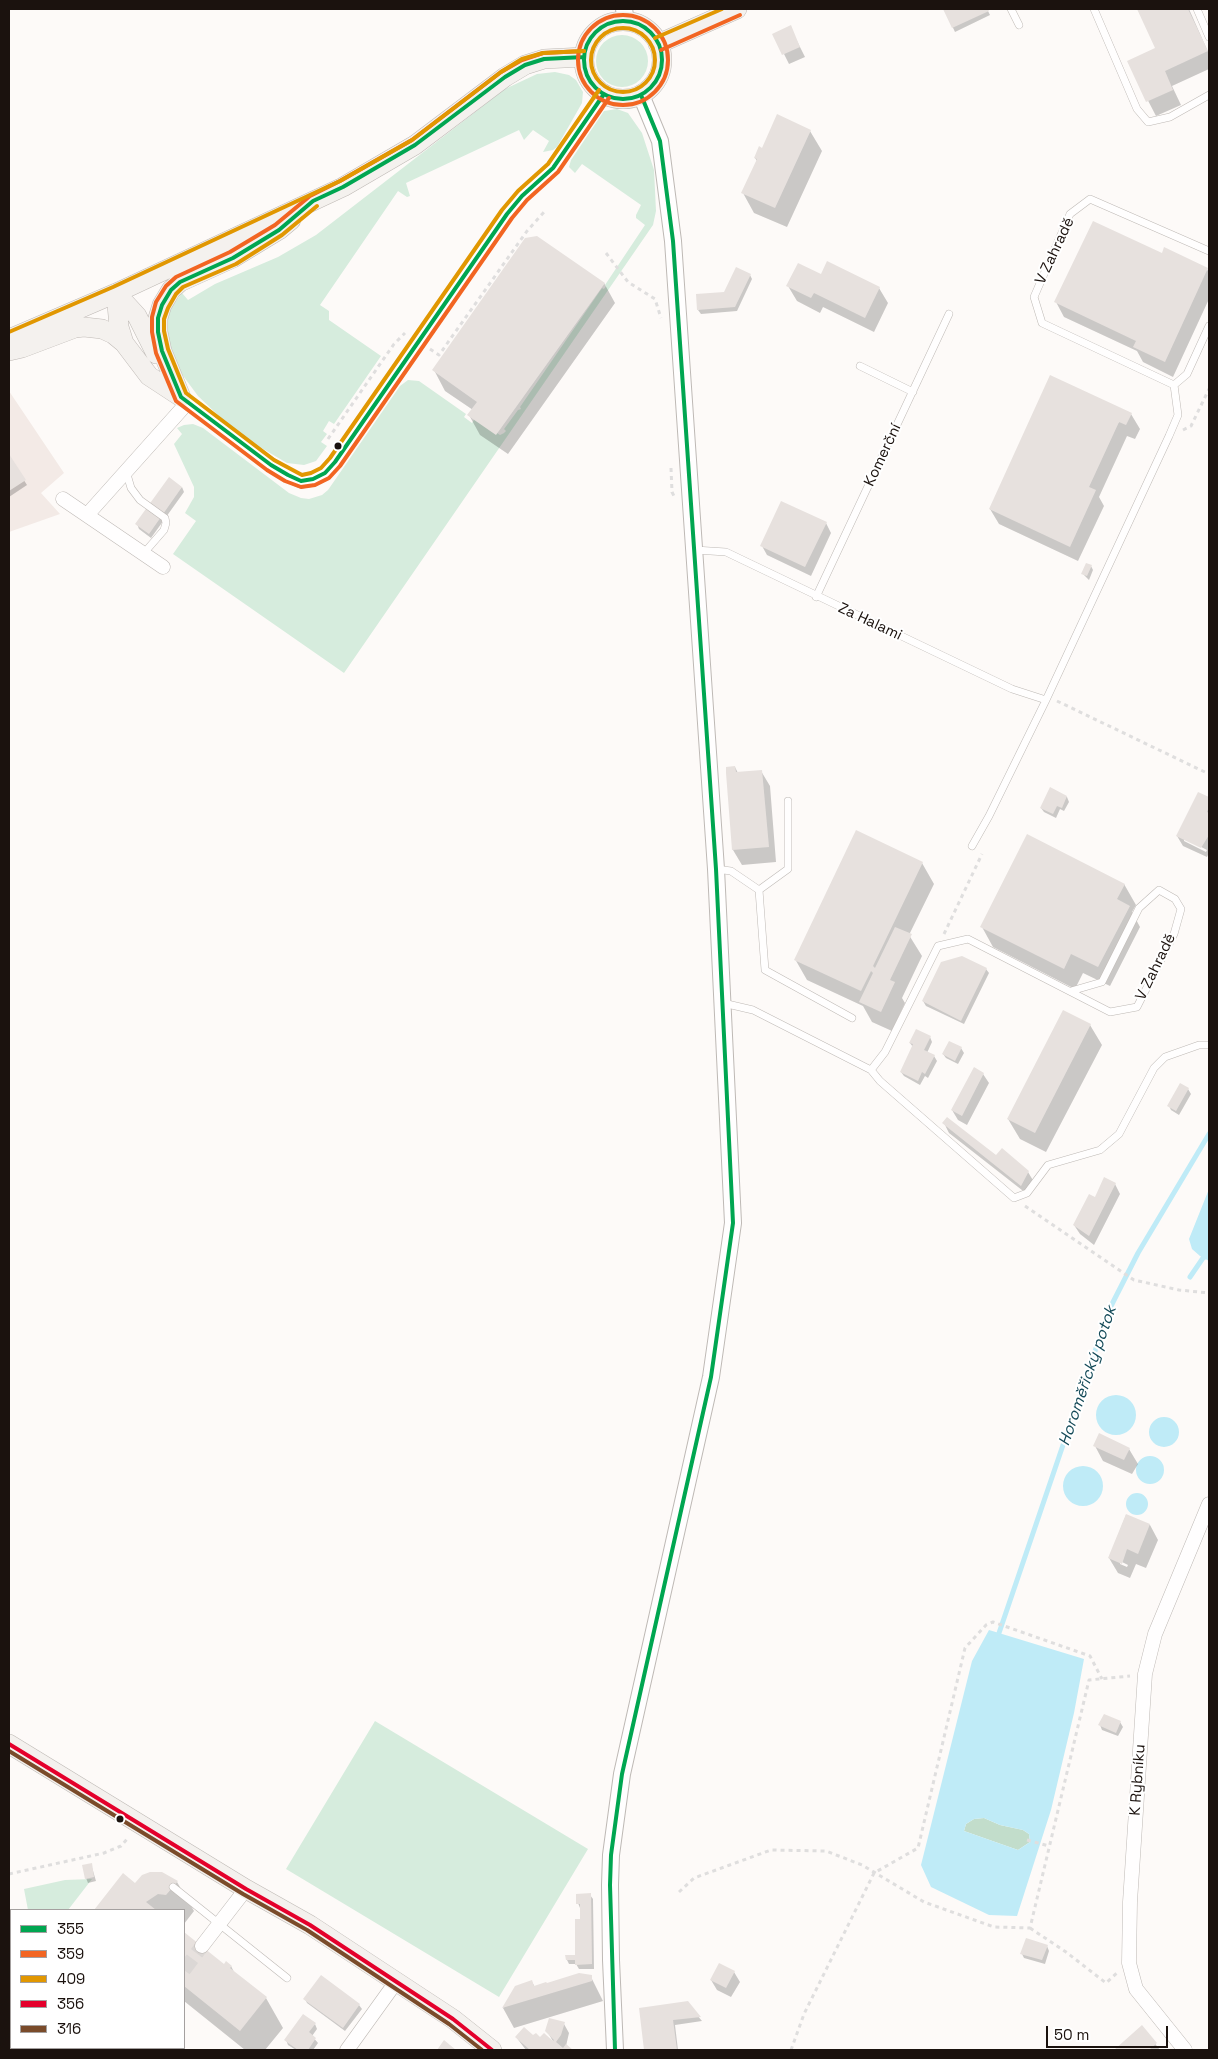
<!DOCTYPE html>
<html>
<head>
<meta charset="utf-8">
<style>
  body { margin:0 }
  #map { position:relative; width:1218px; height:2059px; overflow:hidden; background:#fdfaf8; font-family:"Space Grotesk",sans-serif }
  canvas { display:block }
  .frame { position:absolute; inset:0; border:10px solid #1b120e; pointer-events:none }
  .legend { position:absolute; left:10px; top:1909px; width:175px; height:140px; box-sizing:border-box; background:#fff; border:1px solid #a4a09f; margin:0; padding:6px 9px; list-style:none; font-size:15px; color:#1b120e }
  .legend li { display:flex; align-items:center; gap:10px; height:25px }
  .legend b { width:25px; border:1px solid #a4a09f }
  .scale { position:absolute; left:1046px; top:2026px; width:122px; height:22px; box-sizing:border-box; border:2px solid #1b120e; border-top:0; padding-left:6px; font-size:15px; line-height:18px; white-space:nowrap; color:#1b120e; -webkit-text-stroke:4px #fff; paint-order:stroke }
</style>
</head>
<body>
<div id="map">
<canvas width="1218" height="2059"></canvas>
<div class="frame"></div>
<ul class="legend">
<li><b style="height:6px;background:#00a651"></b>355</li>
<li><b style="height:6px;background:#f26522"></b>359</li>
<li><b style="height:6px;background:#e19701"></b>409</li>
<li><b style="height:6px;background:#e4002b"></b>356</li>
<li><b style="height:6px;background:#7a4b2a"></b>316</li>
</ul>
<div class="scale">50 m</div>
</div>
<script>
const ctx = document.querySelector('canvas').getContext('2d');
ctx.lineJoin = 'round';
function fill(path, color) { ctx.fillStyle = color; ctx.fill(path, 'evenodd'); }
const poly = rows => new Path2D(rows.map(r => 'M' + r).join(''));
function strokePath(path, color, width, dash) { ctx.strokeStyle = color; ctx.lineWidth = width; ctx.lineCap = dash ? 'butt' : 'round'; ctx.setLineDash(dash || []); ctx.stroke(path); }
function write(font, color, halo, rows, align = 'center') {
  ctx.font = font + ' "Space Grotesk",sans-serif'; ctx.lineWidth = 4; ctx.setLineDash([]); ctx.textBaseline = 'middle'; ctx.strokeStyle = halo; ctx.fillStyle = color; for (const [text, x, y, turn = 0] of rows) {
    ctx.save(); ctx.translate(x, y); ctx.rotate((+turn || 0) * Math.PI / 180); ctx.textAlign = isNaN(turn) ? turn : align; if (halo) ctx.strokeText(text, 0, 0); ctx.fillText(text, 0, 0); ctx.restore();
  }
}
const built = poly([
  [9,391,64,473,41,493,60,514,9,532]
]);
const green = poly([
  '596 61a26 26 0 1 1 52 0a26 26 0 1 1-52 0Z',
  [555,72,569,75,576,80,583,92,582,103,557,147,553,150,543,152,549,141,533,130,524,140,519,130,406,183,410,196,407,197,398,191,320,305,329,311,329,320,381,356,334,424,329,421,323,431,327,434,321,442,327,446,316,461,304,465,287,463,258,446,220,417,198,396,181,373,166,336,168,312,182,293,188,300,215,284,278,257,316,235,505,89,537,74],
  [617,109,628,113,642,133,654,170,656,211,653,225,344,673,173,554,196,521,185,513,194,497,194,487,174,444,182,434,177,428,184,425,193,424,203,428,289,493,301,498,309,499,322,495,328,490,400,386,408,380,419,381,466,414,464,417,472,423,475,418,500,435,504,433,506,431,504,429,518,410,521,409,520,407,602,288,604,289,606,286,605,285,645,225,636,218,636,215,641,205,582,164,575,173,569,167,571,160,604,111],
  [375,1721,588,1849,499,1997,286,1869],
  [92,1879,68,1910,28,1910,24,1889,65,1880]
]);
const forest = poly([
  [984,1818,1000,1825,1023,1830,1029,1834,1030,1842,1018,1850,964,1831,966,1824,974,1819]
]);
const water = poly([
  [1209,1189,1209,1261,1200,1256,1192,1249,1189,1239],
  '1096 1415a20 20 0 1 1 40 0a20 20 0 1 1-40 0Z',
  '1149 1432a15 15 0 1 1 30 0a15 15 0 1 1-30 0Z',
  '1136 1470a14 14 0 1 1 28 0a14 14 0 1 1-28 0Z',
  '1063 1486a20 20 0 1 1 40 0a20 20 0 1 1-40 0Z',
  '1126 1504a11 11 0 1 1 22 0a11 11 0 1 1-22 0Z',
  [989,1630,1084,1659,1074,1713,1051,1810,1017,1916,989,1915,931,1887,921,1865,972,1661],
  [984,1818,1000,1825,1023,1830,1029,1834,1030,1842,1018,1850,964,1831,966,1824,974,1819]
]);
const shadow = poly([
  [944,9,987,9,990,15,955,32],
  [1138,9,1189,9,1209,54,1209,69,1172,86,1181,105,1156,116,1128,62,1157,49],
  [790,27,805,57,789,64,774,34],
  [810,131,822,151,787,227,754,213,743,193,757,161,755,158,763,149],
  [1162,255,1207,269,1209,273,1209,299,1173,377,1143,362,1137,351,1064,317,1056,302],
  [750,275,752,279,737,311,701,314,698,310,725,293],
  [821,275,879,288,888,303,874,332,823,307,820,313,797,301,788,286],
  [604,283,615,303,508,454,480,435,469,415,473,410,445,391,434,370],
  [1131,414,1140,429,1135,439,1127,436,1099,497,1104,506,1078,561,999,524,990,509],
  [9,457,27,485,9,497],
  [182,487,184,492,151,538,139,529,137,524],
  [826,523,831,533,811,576,767,555,762,546],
  [1091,566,1093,570,1089,580,1083,574],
  [735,767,738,773,761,771,770,786,776,862,742,865,733,850],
  [1050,789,1067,797,1069,802,1064,811,1060,809,1056,818,1044,812,1041,808],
  [1198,794,1209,799,1209,853,1207,857,1183,846,1177,836],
  [1184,838,1207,850,1206,852,1184,841],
  [922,863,934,884,909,935,922,956,902,998,905,1003,892,1031,872,1022,863,1006,807,980,795,959],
  [1124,884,1136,905,1132,912,1140,927,1110,986,1083,973,1075,989,993,947,982,927],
  [986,969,989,973,964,1024,926,1006,923,1001],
  [1090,1025,1102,1045,1046,1152,1020,1139,1008,1119],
  [930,1037,932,1042,927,1053,934,1056,937,1061,928,1078,925,1076,920,1085,904,1076,901,1072,913,1047,910,1043],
  [961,1048,964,1053,958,1064,946,1058,943,1054],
  [983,1074,989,1083,967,1125,958,1120,952,1110],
  [1188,1089,1191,1094,1179,1115,1171,1110,1169,1106],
  [944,1123,997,1156,1028,1172,1034,1182,1027,1194,949,1133],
  [1115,1184,1120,1194,1094,1245,1080,1234,1074,1225,1095,1198],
  [1095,1446,1129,1449,1138,1464,1132,1474,1103,1461],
  [1126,1515,1150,1525,1158,1540,1146,1568,1136,1564,1130,1578,1118,1573,1109,1558],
  [1120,1561,1128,1565,1127,1567,1120,1564],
  [1120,1722,1123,1727,1118,1736,1102,1730,1100,1725],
  [91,1864,96,1881,88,1883,86,1878],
  [123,1875,135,1884,177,1882,194,1911,184,1924,184,1910,96,1910],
  [590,1895,593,1899,594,1969,579,1969,576,1964,569,1964,567,1960,576,1956,582,1920,580,1908,578,1903],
  [184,1933,224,1966,231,1966,235,1974,266,1998,283,2028,265,2050,245,2050,184,2001],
  [1047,1946,1049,1951,1045,1964,1024,1958,1022,1954],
  [734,1972,740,1982,731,1997,717,1990,711,1980],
  [591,1977,603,2001,514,2028,503,2008,516,1987,532,1982,535,1987],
  [305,1999,359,2005,362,2009,345,2031,307,2003],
  [687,2003,702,2021,675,2025,678,2050,645,2050,640,2009],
  [315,2024,317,2029,312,2036,318,2043,313,2050,296,2050,288,2045,286,2040],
  [564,2024,569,2033,566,2046,571,2050,526,2050,516,2037,533,2037,554,2043,547,2031],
  [1142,2027,1160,2050,1116,2050],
  [11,2044,11,2048,112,2048,110,2050,9,2050]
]);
const stream = poly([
  [1190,1277,1203,1258,1209,1255],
  [999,1633,1109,1310,1138,1253,1209,1134]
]);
const building = poly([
  [943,9,988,9,989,11,952,28],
  [1137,9,1188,9,1208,51,1165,71,1173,90,1146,102,1127,61,1155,48],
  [791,25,800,47,782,55,772,34],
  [777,114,811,130,775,208,741,193,757,159,754,158,759,146,762,148],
  [1093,221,1162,253,1164,247,1208,268,1165,362,1133,347,1136,341,1054,302],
  [537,236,605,283,496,435,467,415,477,402,432,370,525,238],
  [827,261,880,287,865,318,814,293,811,298,786,286,798,263,821,274],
  [736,267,751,274,735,307,697,310,696,294,724,292],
  [1050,375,1132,413,1126,425,1119,422,1089,487,1096,490,1070,547,989,509],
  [9,454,26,480,9,491],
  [169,477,182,487,149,534,135,524],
  [781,501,827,522,805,567,760,546],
  [1086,563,1092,565,1087,576,1081,574],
  [735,766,736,772,762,770,769,847,732,850,726,773,726,767],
  [1050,787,1067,796,1062,808,1057,806,1053,814,1040,808],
  [1198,792,1209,797,1209,807,1207,812,1209,813,1209,835,1201,848,1176,836],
  [856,830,923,862,873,966,875,968,895,927,912,934,890,980,895,982,881,1012,859,1002,873,973,871,971,861,991,794,960],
  [1027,834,1125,884,1117,899,1130,906,1098,967,1071,954,1064,969,980,927],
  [962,956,987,968,961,1021,922,1001,941,962],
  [1063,1010,1091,1024,1035,1133,1007,1119],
  [916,1029,931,1036,924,1050,935,1055,925,1074,922,1072,918,1081,900,1072,913,1044,909,1043],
  [949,1041,962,1047,955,1061,942,1054],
  [974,1067,984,1073,962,1116,951,1110],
  [1180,1083,1189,1088,1176,1111,1167,1106],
  [947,1117,996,1155,1002,1148,1029,1171,1021,1186,942,1123],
  [1104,1177,1116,1183,1089,1236,1073,1225,1089,1194,1095,1197],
  [1099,1433,1130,1448,1124,1460,1093,1446],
  [1126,1514,1150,1524,1138,1554,1127,1549,1122,1564,1108,1558],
  [1104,1714,1121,1721,1116,1733,1098,1725],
  [92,1863,94,1877,85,1879,82,1865],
  [150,1872,162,1872,178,1881,166,1895,158,1894,146,1902,156,1910,94,1910,123,1873,135,1883,142,1875],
  [591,1893,592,1964,575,1965,575,1960,566,1960,565,1955,575,1955,575,1919,580,1919,580,1904,576,1904,576,1894],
  [184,1932,224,1964,226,1961,232,1966,230,1968,267,1997,240,2031,184,1986],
  [1026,1938,1048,1945,1042,1960,1020,1954],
  [719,1963,735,1971,726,1988,710,1980],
  [579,1973,592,1975,592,1981,502,2008,515,1986,532,1980,534,1986,546,1982,547,1983],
  [321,1975,360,2004,343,2028,303,1999],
  [688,2001,701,2017,673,2020,677,2050,644,2050,639,2008],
  [303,2014,316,2023,309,2032,316,2038,308,2050,298,2050,284,2040],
  [549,2018,565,2022,561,2035,556,2042,563,2048,566,2044,573,2050,530,2050,515,2037,524,2027,533,2035,536,2033,540,2037,544,2033,553,2041,554,2040,545,2031],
  [1142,2025,1157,2043,1149,2050,1114,2050],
  [444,2040,456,2050,437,2050],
  [11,2043,11,2048,71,2048,69,2050,9,2050]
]);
const minorTunnel = poly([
  [184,1970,202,1946]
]);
const path = poly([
  [606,253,628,282,655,299,661,318],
  [430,349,439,355,527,231,545,211],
  [1183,430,1191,426,1209,389],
  [328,439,394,344,405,333],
  [671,468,672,492,674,496],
  [1057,701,1209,774],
  [944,934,982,854],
  [1025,1206,1134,1280,1179,1290,1209,1293],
  [1027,1840,1049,1846],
  [9,1874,104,1853,121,1846,128,1838],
  [679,1892,694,1878,771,1850,826,1851,862,1865,924,1902,994,1927,1030,1928,1089,1680,1130,1676],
  [1030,1928,1066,1952,1106,1983,1118,1972],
  [791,2050,804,2014,874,1873,918,1848,965,1648,986,1625,993,1622,1090,1656,1102,1679]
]);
const service = poly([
  [1011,9,1019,25],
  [1094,9,1137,109,1148,122,1170,117,1209,95],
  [1197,9,1209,37],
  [860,366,913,392],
  [1174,385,1042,323,1034,297,1070,214,1090,199,1209,251],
  [1174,385,1187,374,1209,326],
  [126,471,131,488,140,500,165,518,166,523,164,530,144,553],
  [695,550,726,552,1012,689,1046,700],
  [816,597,949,314],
  [972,846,989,816,1046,700,1169,436,1178,415,1174,385],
  [716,869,731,871,759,890,765,970,852,1018],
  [759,890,788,869,788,801],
  [723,1003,753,1010,871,1070,885,1052,938,946,968,939,1110,1012,1137,1007,1174,934,1181,909,1175,899,1159,890,1139,908,1102,982,1071,991],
  [871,1070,880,1081,1014,1198,1027,1193,1048,1165,1100,1150,1119,1134,1154,1068,1165,1057,1199,1045,1209,1045],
  [173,1887,287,1978]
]);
const minor = poly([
  [181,397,271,465,288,475,301,481,313,479,325,473,335,462,507,214,522,196,553,168,604,94],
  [63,499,163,567],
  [87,515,188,402],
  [202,1946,246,1889],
  [120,2050,122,2048],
  [347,2050,396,1982],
  [1185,2050,1136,1989,1129,1963,1130,1902,1145,1674,1155,1634,1209,1504]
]);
const tertiary = poly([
  [624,9,626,21],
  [615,2050,611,1960,610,1885,611,1855,622,1774,711,1377,733,1223,716,869,673,241,660,141,641,95]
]);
const secondary = poly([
  '584 60a39 39 0 1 1 78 0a39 39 0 1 1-78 0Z',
  [658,44,737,9],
  [116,293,137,316,156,354],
  [116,293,119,327,124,343],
  [9,339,116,293,343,187,415,145,505,77,525,65,544,59,584,57],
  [9,351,22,348,75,328,84,327,102,329,113,334,124,343,149,376,181,397],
  [181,397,162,351,158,332,158,318,162,305,171,290,180,282,233,258,279,230,291,220],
  [9,1744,246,1889,310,1925,453,2019,492,2050]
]);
const bus1 = poly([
  '584 60a39 39 0 1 1 78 0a39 39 0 1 1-78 0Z',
  [584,57,544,59,525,65,505,77,415,145,343,187,313,201,279,230,233,258,180,282,171,290,162,305,158,318,158,332,162,351,181,397,271,465,288,475,301,481,313,479,325,473,335,462,507,214,522,196,553,168,604,94],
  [615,2050,610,1885,611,1855,622,1774,711,1377,733,1223,716,869,673,241,660,141,641,95]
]);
const bus2 = poly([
  '578 60a45 45 0 1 1 90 0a45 45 0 1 1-90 0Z',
  [661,50,740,15],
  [584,51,543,53,522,60,501,72,412,140,340,181,310,196,275,225,230,252,176,277,166,286,156,302,152,317,152,332,156,353,176,401,267,470,285,481,301,487,315,485,329,478,340,466,512,218,527,200,558,172,609,98]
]);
const bus3 = poly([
  '591 60a32 32 0 1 1 64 0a32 32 0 1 1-64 0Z',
  [655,38,722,9],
  [317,206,282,235,236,264,183,287,176,294,168,308,164,319,164,331,168,349,186,393,274,460,302,475,311,473,321,468,330,458,502,210,518,191,548,164,599,90],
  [9,332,113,287,340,181,412,140,501,72,522,59,543,53,584,51]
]);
const bus4 = poly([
  [9,1744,246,1889,310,1925,453,2019,492,2050]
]);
const bus5 = poly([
  [9,1751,243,1894,307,1930,449,2024,482,2050]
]);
const markers = [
  [338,446,4.5,"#1b120e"],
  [120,1819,4.5,"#1b120e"]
];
const streetNames = [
  ["V Zahradě",1055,251,-65],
  ["Komerční",883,455,-65],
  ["Za Halami",870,622,25],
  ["V Zahradě",1156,967,-64],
  ["K Rybníku",1138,1780,-86]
];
const waterNames = [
  ["Horoměřický potok",1088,1376,-71]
];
fill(built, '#f3eae6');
fill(green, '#d6ecdd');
fill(forest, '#c2ddcb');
fill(water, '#bfebf7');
fill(shadow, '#0003');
strokePath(stream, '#bfebf7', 5);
fill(building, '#e7e1de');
strokePath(minorTunnel, '#dbd7d5', 14, [14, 7]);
strokePath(service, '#beb9b5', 8);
strokePath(minor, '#beb9b5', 15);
strokePath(tertiary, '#beb9b5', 18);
strokePath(secondary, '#beb9b5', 20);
strokePath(path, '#dfdede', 3, [4, 4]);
strokePath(service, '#fffefe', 7);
strokePath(minor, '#fffefe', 14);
strokePath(tertiary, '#fffefe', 16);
strokePath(secondary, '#f4f1ee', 19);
strokePath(bus1, '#00a651', 4);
strokePath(bus2, '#f26522', 4);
strokePath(bus3, '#e19701', 4);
strokePath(bus4, '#e4002b', 4);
strokePath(bus5, '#7a4b2a', 4);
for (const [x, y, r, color] of markers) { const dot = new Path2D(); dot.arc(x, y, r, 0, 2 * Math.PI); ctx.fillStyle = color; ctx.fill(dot); strokePath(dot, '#fff', 2); }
write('15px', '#1b120e', '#fff', streetNames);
write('italic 16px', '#144a58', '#fff', waterNames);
</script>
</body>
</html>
